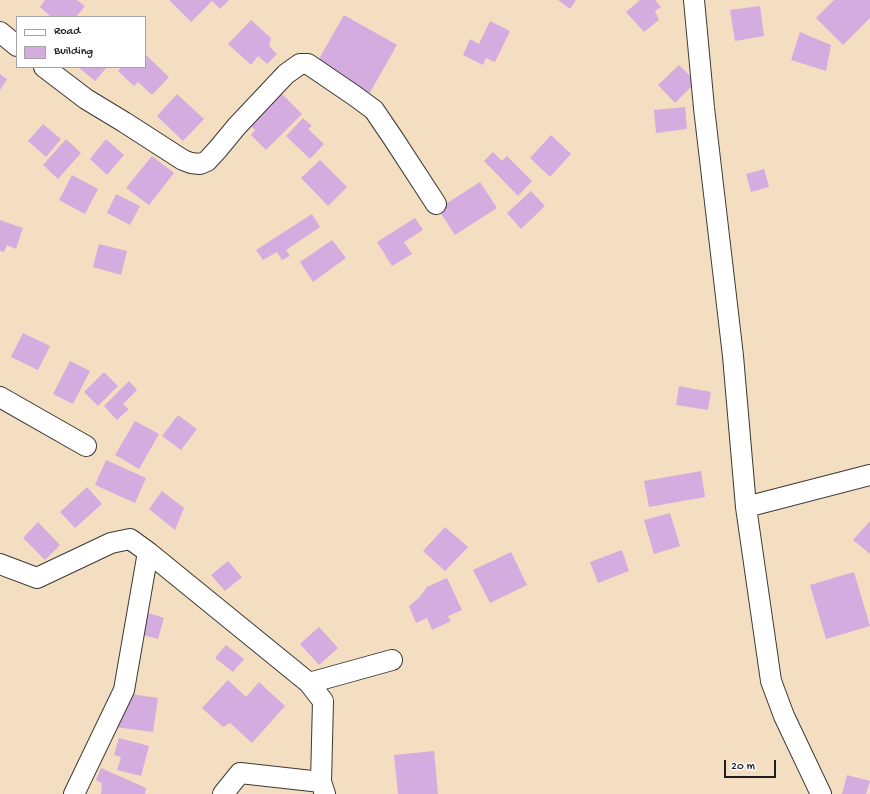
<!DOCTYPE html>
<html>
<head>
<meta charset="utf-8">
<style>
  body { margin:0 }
  #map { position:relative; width:870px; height:794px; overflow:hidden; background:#f3dec1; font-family:"Gochi Hand",sans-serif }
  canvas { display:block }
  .legend { position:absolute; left:16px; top:16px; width:130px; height:52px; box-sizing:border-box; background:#fff; border:1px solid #a4a4a4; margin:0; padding:5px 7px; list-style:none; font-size:12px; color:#1c1c1c }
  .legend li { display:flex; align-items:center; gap:8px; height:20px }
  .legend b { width:20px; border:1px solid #a4a4a4 }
  .scale { position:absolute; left:724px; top:760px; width:52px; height:18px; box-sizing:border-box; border:2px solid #1c1c1c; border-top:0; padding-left:5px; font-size:12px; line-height:14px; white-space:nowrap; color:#1c1c1c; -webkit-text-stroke:3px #fff; paint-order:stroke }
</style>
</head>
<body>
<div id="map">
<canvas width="870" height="794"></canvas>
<ul class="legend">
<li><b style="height:5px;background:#fff"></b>Road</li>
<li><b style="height:11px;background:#d5ace0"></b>Building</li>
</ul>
<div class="scale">20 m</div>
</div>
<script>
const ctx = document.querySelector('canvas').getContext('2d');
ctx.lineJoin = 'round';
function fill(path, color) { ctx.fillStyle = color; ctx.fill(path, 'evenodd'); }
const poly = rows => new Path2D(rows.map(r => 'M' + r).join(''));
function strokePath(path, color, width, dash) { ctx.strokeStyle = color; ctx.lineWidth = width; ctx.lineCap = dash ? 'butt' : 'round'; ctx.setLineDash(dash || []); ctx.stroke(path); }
const building = poly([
  [45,0,77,0,85,6,76,17,51,17,40,7],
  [169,0,229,0,220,9,212,1,191,22],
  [558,0,576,0,570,9],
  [640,0,655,0,661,7,655,11,659,20,644,32,626,12],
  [834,0,870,0,870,18,843,45,816,18],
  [760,6,764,36,735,41,730,10],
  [344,15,397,45,368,96,315,66],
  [251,20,271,38,269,46,277,54,267,64,258,56,251,65,228,44],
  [490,21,510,31,495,62,486,58,483,65,463,55,470,39,479,44],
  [800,32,831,45,826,71,791,60],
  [145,54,169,77,152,95,138,82,134,86,118,71,122,67,145,67],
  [679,65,696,82,675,103,658,85],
  [78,67,107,67,95,81],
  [0,74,7,79,0,90],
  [277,89,302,114,266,150,251,135,255,130,246,121],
  [177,94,204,119,183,141,157,116],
  [685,107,687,129,656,133,654,110],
  [303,118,312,126,308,129,324,144,310,159,286,136],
  [43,124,61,139,46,157,28,141],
  [551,135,571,154,550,177,530,158],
  [66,139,81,153,58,179,43,165],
  [106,139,124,155,107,175,90,159],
  [493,152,502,161,507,156,532,181,518,196,484,161],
  [152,156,174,173,149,205,126,188],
  [320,160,347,187,328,206,301,178],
  [764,169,769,187,751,192,746,174],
  [72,175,98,189,85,214,59,200],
  [480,182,497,208,455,235,438,209],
  [531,191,545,206,521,229,507,213],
  [116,194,140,206,130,225,107,213],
  [312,214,320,227,286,250,290,256,282,260,277,252,263,260,256,250],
  [415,218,423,230,404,242,412,254,392,266,377,242],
  [0,220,23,228,16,249,7,245,4,252,0,251],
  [332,240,346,258,313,282,300,262],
  [99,244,127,251,121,275,93,267],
  [23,333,50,346,38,370,11,357],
  [70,361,90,371,73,404,53,394],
  [104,372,118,386,98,406,84,392],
  [129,381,137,390,123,404,129,409,117,420,104,406],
  [679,386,711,392,708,410,676,405],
  [178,415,197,429,181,450,162,436],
  [135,421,159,434,139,469,115,455],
  [106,460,146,478,135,503,95,485],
  [701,471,705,497,649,507,644,481],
  [87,487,102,504,75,528,60,512],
  [162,491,184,508,175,530,149,509],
  [670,513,680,546,654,554,644,520],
  [870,521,870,554,853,540],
  [38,522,60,545,45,560,23,538],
  [445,527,468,547,445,571,423,551],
  [622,550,629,571,598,583,590,562],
  [511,552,527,585,490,603,473,570],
  [228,561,242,577,225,591,211,575],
  [854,572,870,626,826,639,810,585],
  [447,578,462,610,448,616,451,621,432,630,427,618,416,623,409,606,419,598,427,587],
  [142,611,164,618,158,639,136,633],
  [319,627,338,648,319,665,300,644],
  [226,645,244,659,233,672,215,658],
  [228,680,246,697,259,682,285,706,252,743,230,723,223,727,202,708],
  [131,694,158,698,153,732,115,727],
  [119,738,149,746,141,776,117,770,121,757,114,755],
  [434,751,438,794,398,794,394,755],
  [101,768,146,788,145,794,101,794,102,783,96,780],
  [847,775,870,781,866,794,842,794]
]);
const minor = poly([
  [694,0,704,108,733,356,746,507,771,681,784,716,821,794],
  [0,32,17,46],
  [44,67,86,99,124,122,183,160,191,163,200,164,207,161,218,149,237,126,286,74,300,64,308,64,355,96,374,110,393,138,436,204],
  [0,397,86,446],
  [746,507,870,475],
  [0,564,37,578,111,543,130,539,148,552,309,683,323,701,321,782,325,794],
  [309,683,392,660],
  [74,794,124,690,148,552],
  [223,794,240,773,321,782]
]);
fill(building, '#d5ace0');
strokePath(minor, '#3c3935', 22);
strokePath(minor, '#fff', 20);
</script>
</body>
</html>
